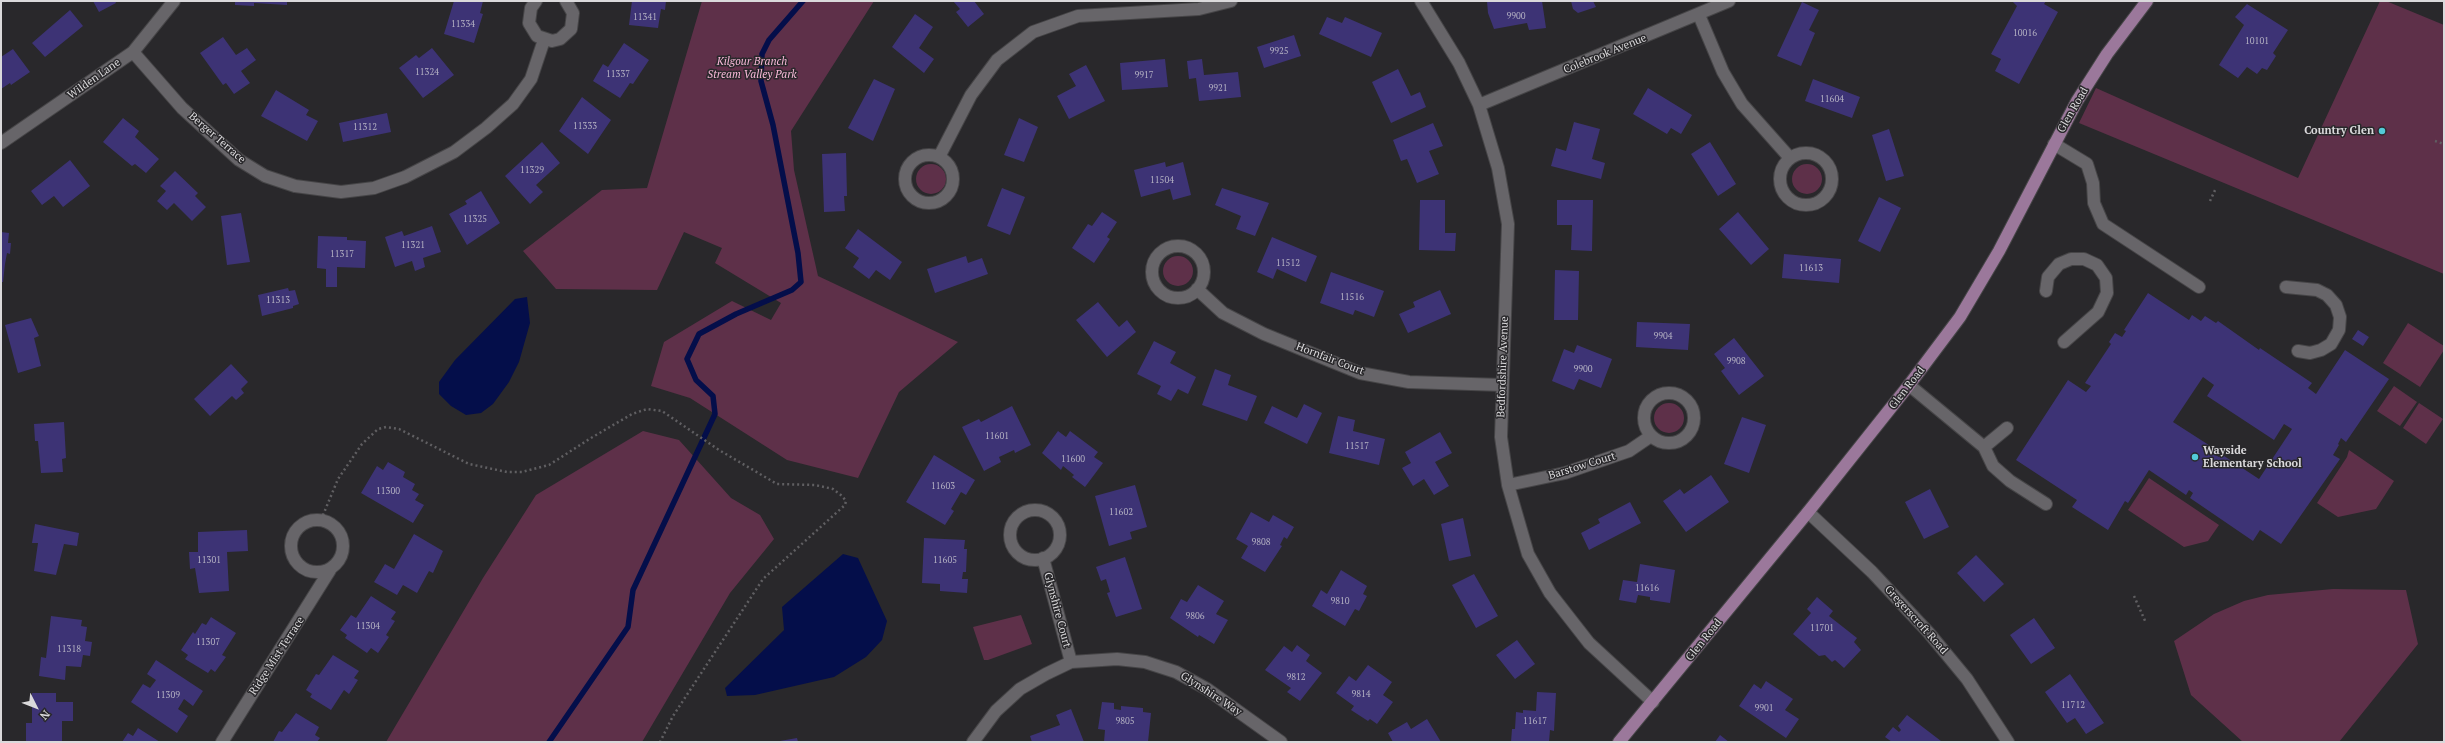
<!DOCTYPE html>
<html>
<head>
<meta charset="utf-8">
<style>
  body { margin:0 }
  #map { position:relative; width:2445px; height:743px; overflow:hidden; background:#29282b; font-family:"PT Serif",serif }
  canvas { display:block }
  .frame { position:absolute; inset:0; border:2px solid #dad9db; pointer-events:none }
  .north { position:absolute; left:16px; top:687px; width:40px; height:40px; -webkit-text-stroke:3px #29282b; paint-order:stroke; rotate:132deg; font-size:11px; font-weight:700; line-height:16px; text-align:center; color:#dad9db }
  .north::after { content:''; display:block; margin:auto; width:14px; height:18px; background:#dad9db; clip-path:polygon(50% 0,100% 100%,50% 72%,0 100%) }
</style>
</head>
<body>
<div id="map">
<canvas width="2445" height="743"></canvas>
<div class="frame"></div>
<div class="north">N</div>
</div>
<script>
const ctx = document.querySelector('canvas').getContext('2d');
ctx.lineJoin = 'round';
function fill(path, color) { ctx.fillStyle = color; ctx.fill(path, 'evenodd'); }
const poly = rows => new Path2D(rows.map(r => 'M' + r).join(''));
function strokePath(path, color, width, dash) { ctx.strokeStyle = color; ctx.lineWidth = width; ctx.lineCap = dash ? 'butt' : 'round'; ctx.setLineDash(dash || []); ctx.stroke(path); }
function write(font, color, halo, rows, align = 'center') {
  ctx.font = font + ' "PT Serif",serif'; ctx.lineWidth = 3; ctx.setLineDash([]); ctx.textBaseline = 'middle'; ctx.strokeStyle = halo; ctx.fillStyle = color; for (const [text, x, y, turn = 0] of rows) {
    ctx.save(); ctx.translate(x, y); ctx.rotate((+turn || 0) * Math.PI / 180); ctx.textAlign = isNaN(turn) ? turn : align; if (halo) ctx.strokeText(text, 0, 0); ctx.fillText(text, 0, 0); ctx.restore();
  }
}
const green = poly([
  [702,1,874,1,791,131,794,170,818,276,958,342,899,392,858,478,787,460,690,398,651,386,664,342,732,301,771,320,781,303,715,263,722,248,684,232,657,290,556,289,523,251,602,190,647,188],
  [2380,1,2386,1,2444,25,2444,274,2079,123,2096,88,2298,178],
  '1792 179a15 15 0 1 1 30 0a15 15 0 1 1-30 0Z',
  '916 179a15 15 0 1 1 30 0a15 15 0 1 1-30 0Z',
  '1163 271a15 15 0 1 1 30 0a15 15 0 1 1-30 0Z',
  [2408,323,2444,346,2444,350,2420,387,2383,363],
  [2394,386,2417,402,2400,426,2377,411],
  '1654 418a15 15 0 1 1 30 0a15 15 0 1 1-30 0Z',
  [2419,403,2443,419,2426,444,2403,428],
  [643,431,679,440,731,498,760,515,774,539,730,593,642,742,386,742,483,578,536,495],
  [2349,450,2394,481,2376,509,2338,517,2317,503,2347,457],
  [2149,478,2219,525,2208,541,2184,547,2128,510],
  [2333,589,2406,590,2418,644,2339,742,2243,742,2191,695,2174,641,2214,614,2244,601,2268,595],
  [1021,615,1032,644,988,660,984,660,973,627]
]);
const water = poly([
  [527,297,530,323,519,362,509,382,493,404,481,413,466,415,451,406,439,394,439,382,455,360,515,299],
  [843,554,858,558,887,621,882,640,866,657,834,677,755,695,727,696,725,688,784,630,782,607]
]);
const stream = poly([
  [549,742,628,627,633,590,715,414,713,396,696,380,687,359,699,334,736,314,792,290,801,282,798,253,773,125,761,81,762,54,769,40,803,1]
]);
const building = poly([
  [93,1,115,1,116,3,99,12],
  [235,1,287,1,287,5,254,3,254,6,235,5],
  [454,1,483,1,480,13,483,14,474,43,444,34],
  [632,1,666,1,665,10,661,9,658,28,629,25],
  [953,1,974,1,984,14,968,27,956,12,960,9],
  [1487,1,1542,1,1546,28,1529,30,1527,23,1494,29,1488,13],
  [1571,1,1593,1,1596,7,1578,13,1573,9],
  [2012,1,2046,1,2044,4,2058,12,2019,84,1995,71,2001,59,1991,54,2017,6],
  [1802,2,1819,10,1809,30,1815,33,1801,66,1777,56],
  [2247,4,2288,30,2273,53,2276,56,2267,70,2262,68,2257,74,2247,67,2238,78,2219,65,2244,25,2235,17],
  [70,10,83,26,45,57,32,43],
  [915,14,933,27,919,48,934,59,924,73,892,47],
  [1327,17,1342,23,1345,17,1382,33,1371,57,1319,34],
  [1294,35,1301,56,1264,68,1257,47],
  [223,37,236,55,247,48,256,60,241,71,250,83,234,94,226,83,223,85,200,53],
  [624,43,649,60,633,84,630,83,620,98,593,81,603,64,608,67],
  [432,48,454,75,423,98,399,68,416,55,419,58],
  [13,49,30,72,11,85,10,83,1,89,1,57],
  [1165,59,1168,87,1122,90,1120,63],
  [1202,59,1204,75,1238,72,1241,97,1199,101,1196,78,1189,79,1187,61],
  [1086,65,1105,101,1069,119,1057,96,1076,86,1069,74],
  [1398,69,1411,96,1420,92,1426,107,1391,123,1372,82],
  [874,79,895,89,873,141,848,128],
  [1813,79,1860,97,1852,118,1805,101],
  [1648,88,1692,115,1681,134,1671,128,1667,134,1633,114],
  [276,90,309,110,306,115,318,121,307,141,261,116],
  [582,97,611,120,588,154,559,131],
  [387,113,391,132,343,142,339,123],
  [123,118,139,131,135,137,159,159,146,173,135,164,132,166,103,142],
  [1019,118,1038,127,1024,162,1004,155],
  [1574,122,1600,129,1592,159,1605,163,1601,179,1551,166,1556,148,1566,151],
  [1433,123,1443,146,1429,151,1439,174,1417,183,1407,159,1401,161,1393,140],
  [1889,129,1904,176,1886,181,1872,135],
  [542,142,560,163,536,185,543,192,530,204,505,176],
  [1710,142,1736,184,1718,196,1691,154],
  [846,153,847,196,844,196,845,211,824,212,822,154],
  [70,160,90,186,63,207,54,196,42,205,31,191],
  [1165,162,1166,167,1183,162,1191,195,1173,200,1170,189,1141,197,1134,170],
  [175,171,198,193,195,196,206,207,192,221,174,203,167,210,157,201,166,191,160,186],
  [1002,188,1025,197,1010,235,987,226],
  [1222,188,1269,203,1255,236,1236,229,1241,216,1215,205],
  [481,191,500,223,467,245,449,214,467,204,465,201],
  [1879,197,1901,208,1880,252,1858,241],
  [1420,200,1445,200,1445,233,1456,233,1455,251,1419,250],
  [1557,200,1593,200,1592,251,1571,250,1572,225,1557,225],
  [1102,212,1117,222,1107,237,1110,239,1094,263,1072,248,1088,224,1092,226],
  [1738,212,1769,249,1751,265,1719,229],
  [241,213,250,262,227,265,221,216],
  [432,226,441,252,423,258,425,267,415,271,412,261,395,267,385,237,402,231,404,236],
  [858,229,902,262,890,280,876,270,869,279,853,267,859,258,845,248],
  [1,232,9,233,8,243,11,243,10,254,7,253,5,264,3,282,1,282],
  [318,236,347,237,347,240,366,241,365,268,337,267,337,287,326,287,326,269,317,268],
  [1272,237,1317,256,1306,282,1277,269,1273,279,1257,272],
  [1784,254,1841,259,1839,283,1782,278],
  [966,256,968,263,982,258,988,274,935,293,927,269],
  [1555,270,1579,271,1578,320,1554,320],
  [1331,272,1384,291,1374,317,1355,310,1353,315,1320,303],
  [288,288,289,291,295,290,299,304,293,306,293,308,262,316,258,295],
  [1440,290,1451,314,1408,333,1399,314,1415,307,1413,302],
  [2148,293,2189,320,2192,315,2201,321,2205,316,2216,323,2218,321,2259,350,2260,348,2312,383,2308,388,2316,394,2345,350,2389,379,2346,442,2341,438,2338,444,2339,445,2333,455,2340,459,2281,544,2260,530,2253,541,2190,498,2193,493,2189,490,2186,495,2149,470,2128,503,2125,501,2108,530,2072,507,2077,500,2016,460,2068,380,2086,392,2091,386,2085,383,2111,344,2109,342,2115,333,2122,337,2126,331,2124,330],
  [2203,377,2214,385,2207,396,2274,440,2284,424,2292,429,2259,479,2221,454,2219,457,2212,453,2215,449,2173,422],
  [1098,302,1119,327,1127,320,1136,332,1107,357,1076,320],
  [31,318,39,336,34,338,41,366,18,373,5,325],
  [1637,322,1690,324,1688,350,1636,347],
  [2358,330,2369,337,2363,346,2352,339],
  [1734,338,1764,376,1739,395,1721,371,1725,368,1714,354],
  [1154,341,1176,352,1170,363,1196,377,1188,394,1178,389,1171,401,1157,394,1161,386,1137,374],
  [1577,345,1612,359,1601,388,1579,379,1574,390,1552,381,1564,349,1574,353],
  [231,364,248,382,241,389,244,393,236,400,232,396,210,416,194,399],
  [1215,369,1231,375,1228,385,1257,396,1247,421,1202,405],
  [1304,404,1322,413,1307,444,1264,423,1272,406,1297,418],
  [1012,406,1031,445,1015,453,1014,450,999,457,1001,462,984,471,962,427,979,419,981,422],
  [1338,416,1355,420,1353,431,1385,439,1379,465,1329,453],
  [1742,417,1766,425,1749,473,1724,464],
  [64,422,66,458,62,459,63,472,41,473,38,441,35,441,34,424],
  [1058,431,1066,437,1070,431,1098,452,1094,457,1103,463,1085,487,1072,477,1074,475,1063,466,1061,470,1042,453],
  [1440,432,1452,453,1435,462,1449,486,1434,495,1424,479,1413,486,1402,468,1411,463,1405,452],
  [934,455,975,480,966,495,961,492,951,509,954,511,945,525,906,502],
  [388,462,405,472,403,477,415,484,412,490,419,494,415,500,424,505,413,523,361,493,377,466,383,470],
  [1711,475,1729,502,1686,532,1663,501,1680,489,1684,494],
  [1135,485,1147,527,1130,532,1132,539,1109,546,1095,496],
  [1930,489,1949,527,1924,539,1905,502],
  [1630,502,1641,523,1589,550,1581,533,1600,523,1598,519],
  [1251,512,1269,522,1273,515,1294,527,1287,539,1284,537,1280,545,1282,546,1265,572,1241,558,1248,546,1236,539],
  [1463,518,1471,556,1449,561,1441,524],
  [35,524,79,533,77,546,64,544,56,575,34,571,38,543,32,543],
  [247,530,248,551,227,552,229,591,199,593,195,568,190,569,189,552,198,552,198,532],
  [414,534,443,551,433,573,429,571,417,593,403,585,397,595,374,582,385,564,394,569],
  [924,538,965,540,964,549,967,549,966,572,963,572,962,579,968,579,967,593,940,591,940,584,922,583],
  [1976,555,2004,584,1984,602,1957,573],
  [1125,557,1142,609,1116,617,1107,593,1110,592,1106,579,1101,581,1096,567],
  [1640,564,1675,570,1670,603,1650,600,1650,597,1638,595,1636,603,1619,600,1623,580,1637,582],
  [1341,570,1367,586,1363,594,1367,596,1359,611,1355,609,1345,626,1312,606,1321,590,1327,594],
  [1474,574,1498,616,1476,628,1452,585],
  [1198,585,1224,601,1216,614,1228,620,1214,644,1199,635,1198,637,1170,618,1181,599,1187,602],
  [371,596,396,612,391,619,395,621,386,635,389,637,378,653,371,648,367,653,345,638,347,635,340,630,351,615,356,618],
  [1817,597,1833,611,1829,616,1857,638,1854,642,1861,650,1844,668,1835,660,1832,662,1825,655,1819,656,1793,634,1811,613,1807,609],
  [51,616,82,620,81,626,87,627,85,641,92,642,90,656,83,655,81,667,66,666,65,680,39,676,41,657,46,658],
  [211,617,236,633,222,655,226,657,215,672,211,669,208,673,185,659,188,655,181,650,193,632,195,634,202,623,206,625],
  [2034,618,2055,648,2031,664,2010,635],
  [1517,640,1535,664,1515,679,1496,655],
  [1297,645,1310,655,1306,661,1322,673,1300,701,1287,692,1291,688,1265,670,1284,646,1292,652],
  [333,655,359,671,354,678,358,680,349,694,344,690,331,710,310,697,312,694,306,690,316,674,319,675],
  [156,660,203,691,193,706,184,699,178,709,188,716,177,733,131,702,143,684,150,688,156,680,147,674],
  [1368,665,1392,682,1383,695,1393,702,1377,724,1370,719,1368,721,1351,710,1354,706,1336,693,1349,676,1356,681],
  [2070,674,2104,723,2086,734,2075,718,2067,723,2045,692],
  [1766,681,1793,699,1785,710,1799,719,1786,738,1739,706,1754,684,1761,689],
  [1537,692,1556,693,1554,731,1550,730,1549,742,1511,742,1512,729,1515,729,1516,712,1523,713,1523,710,1536,711],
  [32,693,56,693,56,702,73,702,73,721,62,721,62,742,26,742,26,723,32,723],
  [1102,702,1114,703,1114,709,1121,710,1121,706,1143,708,1143,712,1151,713,1148,742,1104,742,1105,730,1098,729],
  [1071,709,1084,742,1032,742,1030,736,1060,725,1056,715],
  [296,713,319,727,315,735,320,738,317,742,273,742,279,731,282,732],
  [1907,715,1941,741,1892,742,1885,737,1893,727,1899,732,1901,730,1898,726],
  [1427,719,1441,742,1393,742,1388,733,1407,722,1411,729],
  [138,728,160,742,122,742,128,733,133,736],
  [1720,735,1729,742,1715,742],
  [797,738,798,742,780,742,780,741]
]);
const path = poly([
  [2435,141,2444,144],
  [2210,201,2216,188],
  [321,520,338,479,362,444,378,429,386,427,399,429,469,464,507,472,522,472,549,465,591,438,632,414,647,409,662,411,719,450,777,484,815,485,833,489,842,496,846,501,845,505,763,579,673,716,660,742],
  [2134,596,2146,623]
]);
const minor = poly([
  [536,1,531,8,529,23,537,36,552,41,560,39,571,29,573,13,566,1],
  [1421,1,1459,63,1479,105,1498,168,1508,224,1501,437,1508,485,1528,554,1550,593,1589,643,1653,702],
  [1699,15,1723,72,1742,104,1790,158],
  [133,52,182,108,239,160,265,176,295,186,341,192,374,188,405,177,454,152,486,128,513,104,531,79,544,40],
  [1479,105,1729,1],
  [1,143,133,52,174,1],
  [2054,144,2087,164,2093,183,2094,203,2103,224,2199,287],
  '1780 179a26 26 0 1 1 52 0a26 26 0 1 1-52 0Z',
  '905 179a24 24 0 1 1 48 0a24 24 0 1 1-48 0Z',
  [939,157,971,95,997,60,1033,32,1078,16,1199,9,1231,1],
  '1152 272a26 26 0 1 1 52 0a26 26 0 1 1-52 0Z',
  [2286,287,2317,290,2327,295,2336,305,2340,317,2339,330,2331,344,2321,350,2310,353,2298,351],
  [1197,289,1223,313,1264,334,1360,373,1409,382,1502,385],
  [2046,291,2048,277,2059,264,2071,259,2084,259,2097,265,2106,278,2107,293,2098,312,2064,342],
  [1909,385,1984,447,2007,428],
  '1644 418a25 25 0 1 1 50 0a25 25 0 1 1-50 0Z',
  [1984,447,1993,466,2010,481,2046,504],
  [1508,485,1565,473,1629,451,1651,436],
  '1010 535a25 25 0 1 1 50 0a25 25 0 1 1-50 0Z',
  [1808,512,1872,572,1929,633,1967,679,2008,742],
  '291 546a26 26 0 1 1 52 0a26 26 0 1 1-52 0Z',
  [1043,558,1071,662],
  [222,742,330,570],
  [973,742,996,711,1020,689,1046,674,1071,662,1117,659,1145,662,1176,672,1207,689,1281,742]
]);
const major = poly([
  [1619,742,1808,512,1909,385,1960,317,1999,251,2077,101,2107,54,2147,1]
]);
const markers = [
  [2382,131,4,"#52cbd8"],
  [2195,457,4,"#52cbd8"]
];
const numberNames = [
  ["9900",1516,16],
  ["11341",645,17],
  ["11334",463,24],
  ["10016",2025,33],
  ["10101",2257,41],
  ["9925",1279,51],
  ["11324",427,72],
  ["11337",618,74],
  ["9917",1144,75],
  ["9921",1218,88],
  ["11604",1832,99],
  ["11333",585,126],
  ["11312",365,127],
  ["11329",532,170],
  ["11504",1162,180],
  ["11325",475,219],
  ["11321",413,245],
  ["11317",342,254],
  ["11512",1288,263],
  ["11613",1811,268],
  ["11516",1352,297],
  ["11313",278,300],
  ["9904",1663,336],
  ["9908",1736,361],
  ["9900",1583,369],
  ["11601",997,436],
  ["11517",1357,446],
  ["11600",1073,459],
  ["11603",943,486],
  ["11300",388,491],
  ["11602",1121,512],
  ["9808",1261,542],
  ["11301",209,560],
  ["11605",945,560],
  ["11616",1647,588],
  ["9810",1340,601],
  ["9806",1195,616],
  ["11304",368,626],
  ["11701",1822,628],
  ["11307",208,642],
  ["11318",69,649],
  ["9812",1296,677],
  ["9814",1361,694],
  ["11309",168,695],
  ["11712",2073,705],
  ["9901",1764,708],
  ["9805",1125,721],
  ["11617",1535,721]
];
const streetNames = [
  ["Colebrook Avenue",1605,54,-22],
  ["Wilden Lane",94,79,-35],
  ["Glen Road",2073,110,-60],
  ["Berger Terrace",217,138,41],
  ["Hornfair Court",1330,359,21],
  ["Bedfordshire Avenue",1503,367,-88],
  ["Glen Road",1907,388,-52],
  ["Barstow Court",1582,466,-17],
  ["Glynshire Court",1057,610,75],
  ["Gregerscroft Road",1916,620,48],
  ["Glen Road",1704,640,-51],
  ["Ridge Mist Terrace",277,656,-57],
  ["Glynshire Way",1211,694,33]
];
const parkNames = [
  ["Kilgour Branch",752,62],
  ["Stream Valley Park",752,75]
];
const poiNames = [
  ["Country Glen",2374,131],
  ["Wayside",2203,451,"left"],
  ["Elementary School",2203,464,"left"]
];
fill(green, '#5e3049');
fill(water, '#040e4a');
strokePath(stream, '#040e4a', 5.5);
fill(building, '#3d3375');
strokePath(minor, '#464547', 14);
strokePath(major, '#464547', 14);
strokePath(path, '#605f62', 2.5, [2, 3]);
strokePath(minor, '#676569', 12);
strokePath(major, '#9b789b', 12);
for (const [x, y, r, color] of markers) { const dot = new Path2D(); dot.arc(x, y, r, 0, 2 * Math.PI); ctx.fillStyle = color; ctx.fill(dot); strokePath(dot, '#29282b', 1.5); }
write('9px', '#b3b0c2', null, numberNames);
write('11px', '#dad9db', '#29282b', streetNames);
write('italic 11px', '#f9b9d9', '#29282b', parkNames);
write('bold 11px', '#dad9db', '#29282b', poiNames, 'right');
</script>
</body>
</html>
